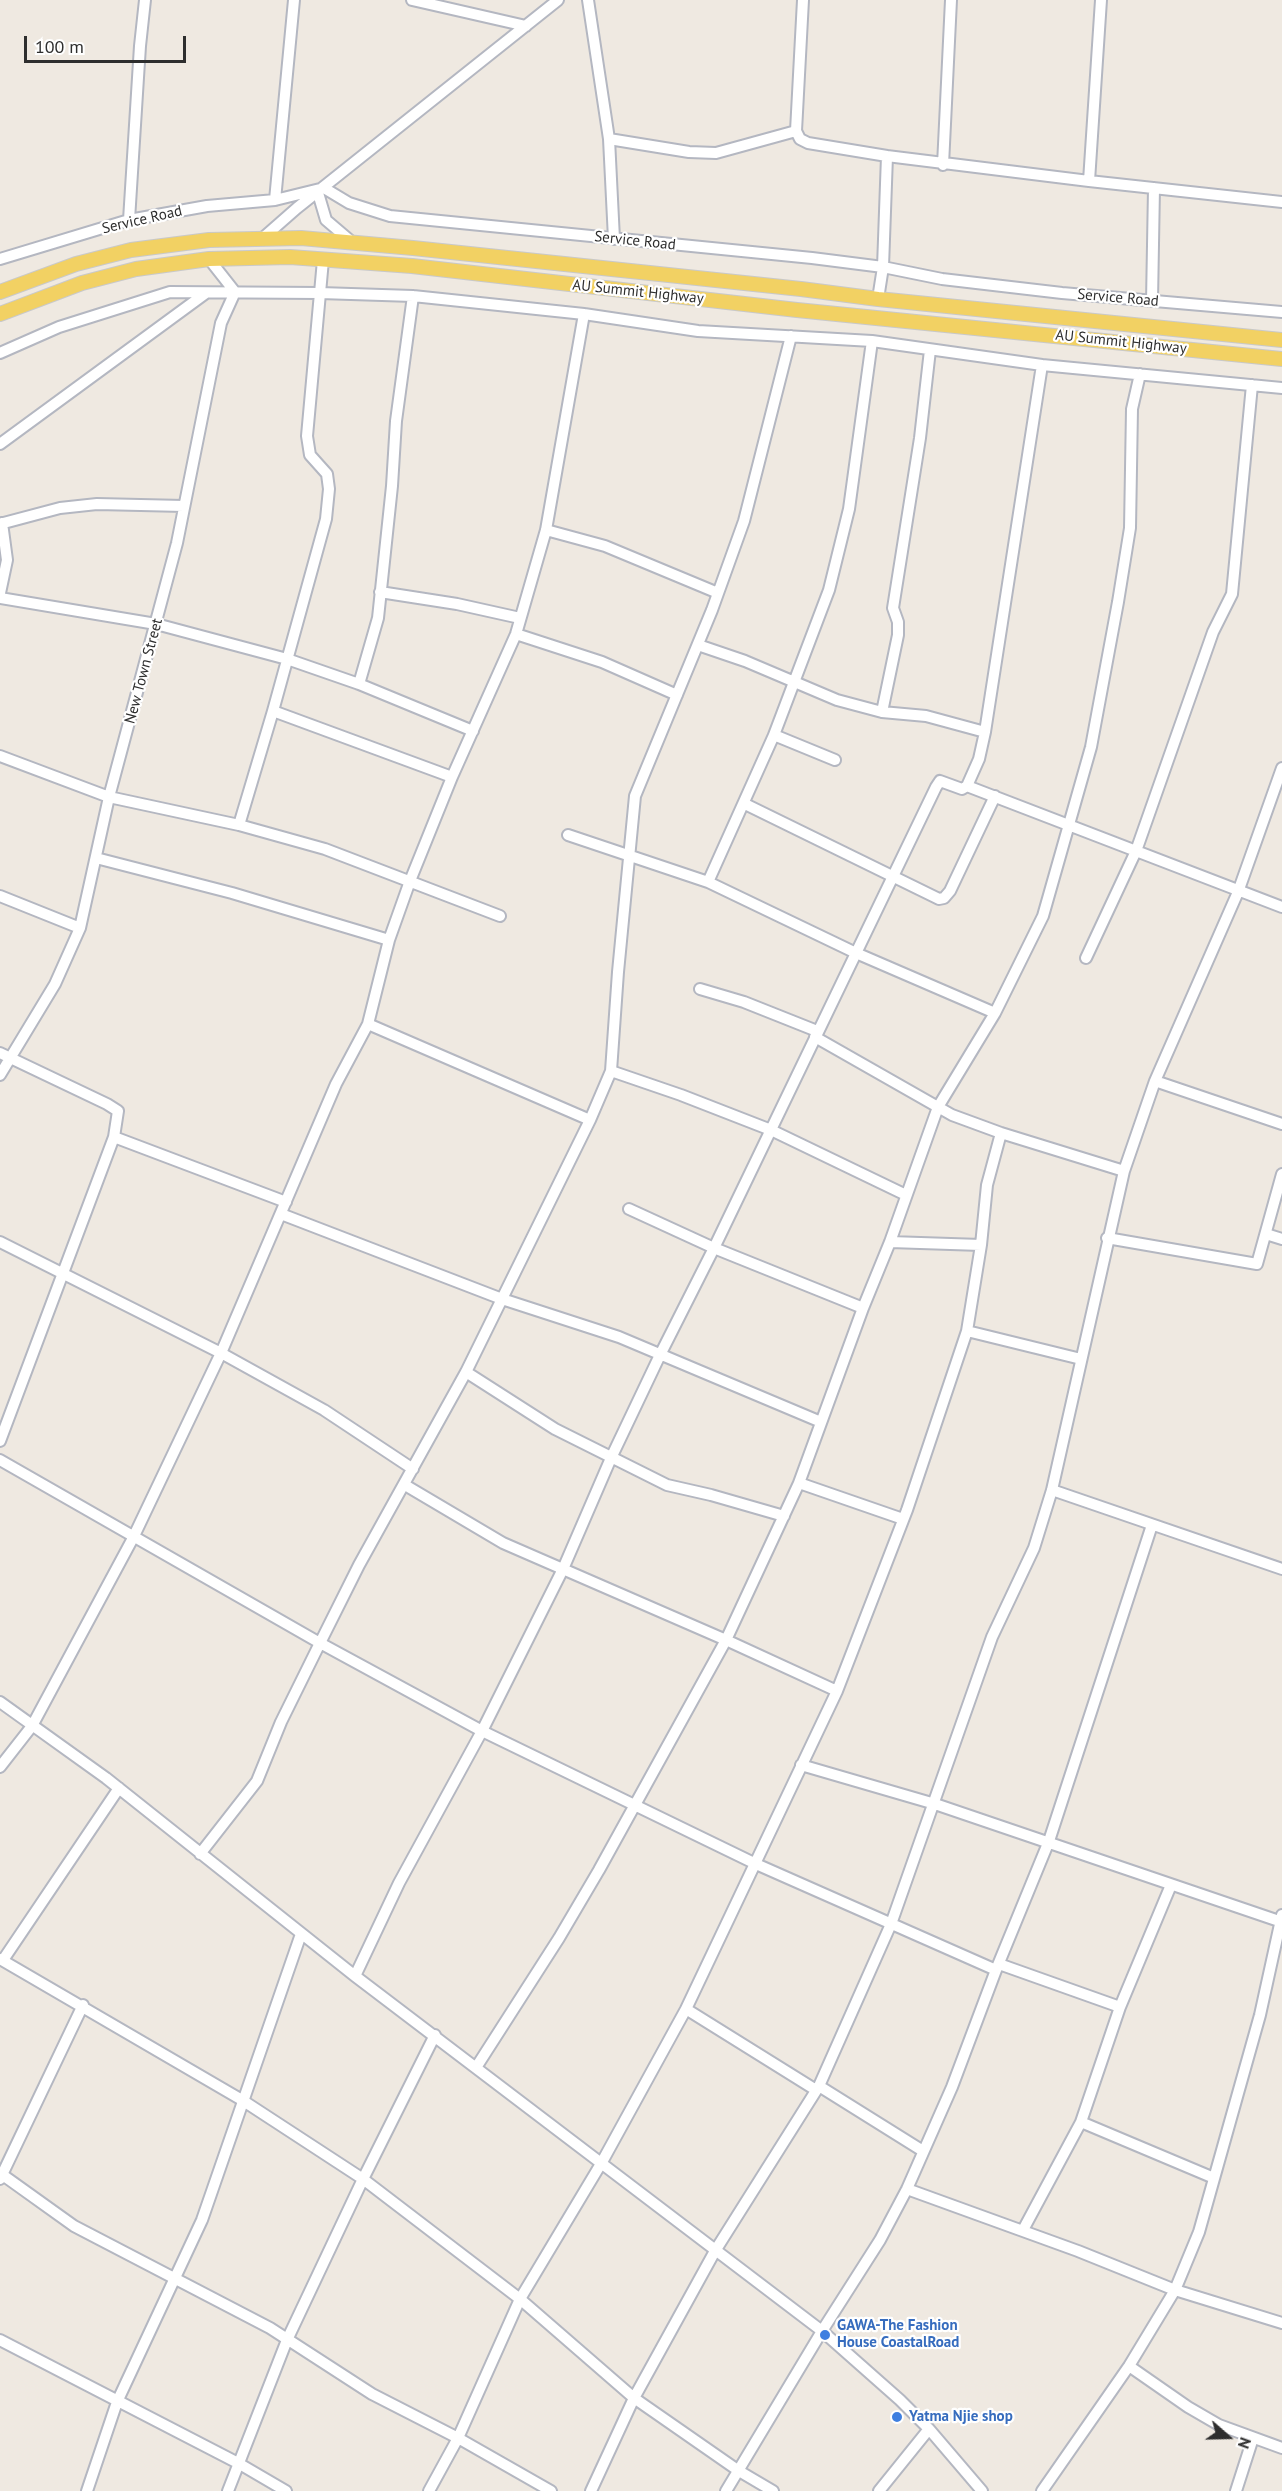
<!DOCTYPE html>
<html>
<head>
<meta charset="utf-8">
<style>
  body { margin:0 }
  #map { position:relative; width:1282px; height:2491px; overflow:hidden; background:#efe9e1; font-family:"PT Sans",sans-serif }
  canvas { display:block }
  .north { position:absolute; left:1198px; top:2407px; width:60px; height:60px; -webkit-text-stroke:4px #fff; paint-order:stroke; rotate:110deg; font-size:16px; font-weight:700; line-height:24px; text-align:center; color:#2e2e2e }
  .north::after { content:''; display:block; margin:auto; width:21px; height:27px; background:#2e2e2e; clip-path:polygon(50% 0,100% 100%,50% 72%,0 100%) }
  .scale { position:absolute; left:24px; top:36px; width:162px; height:27px; box-sizing:border-box; border:3px solid #2e2e2e; border-top:0; padding-left:8px; font-size:18px; line-height:21px; white-space:nowrap; color:#2e2e2e; -webkit-text-stroke:4px #fff; paint-order:stroke }
</style>
</head>
<body>
<div id="map">
<canvas width="1282" height="2491"></canvas>
<div class="north">N</div>
<div class="scale">100 m</div>
</div>
<script>
const ctx = document.querySelector('canvas').getContext('2d');
ctx.lineJoin = 'round';
const poly = rows => new Path2D(rows.map(r => 'M' + r).join(''));
function strokePath(path, color, width, dash) { ctx.strokeStyle = color; ctx.lineWidth = width; ctx.lineCap = dash ? 'butt' : 'round'; ctx.setLineDash(dash || []); ctx.stroke(path); }
function write(font, color, halo, rows, align = 'center') {
  ctx.font = font + ' "PT Sans",sans-serif'; ctx.lineWidth = 4.5; ctx.setLineDash([]); ctx.textBaseline = 'middle'; ctx.strokeStyle = halo; ctx.fillStyle = color; for (const [text, x, y, turn = 0] of rows) {
    ctx.save(); ctx.translate(x, y); ctx.rotate((+turn || 0) * Math.PI / 180); ctx.textAlign = isNaN(turn) ? turn : align; if (halo) ctx.strokeText(text, 0, 0); ctx.fillText(text, 0, 0); ctx.restore();
  }
}
const minor = poly([
  [412,0,526,26],
  [588,0,609,139,614,239],
  [803,0,796,131,800,139,808,143,887,156],
  [609,139,689,152,716,153,796,131],
  [943,165,951,0],
  [1089,181,1282,202],
  [318,193,326,220,353,243],
  [275,200,294,0],
  [129,220,140,46,145,0],
  [264,237,297,208,558,0],
  [0,259,129,220,207,206,275,200,324,188,349,203,390,216,812,258,883,267,942,279,1062,293,1282,312],
  [878,299,883,267,887,156,1089,181,1101,0],
  [1152,301,1154,188],
  [0,353,59,327,170,292,320,293,413,296,584,314,698,331,872,341,1042,365,1282,388],
  [0,444,206,293],
  [0,524,60,508,97,504,184,506],
  [546,530,605,546,718,593],
  [380,592,457,604,520,618],
  [0,593,7,560,2,523],
  [0,598,156,624,287,659,359,684,473,731],
  [516,634,602,662,677,695],
  [698,645,745,661,837,700,882,712,926,716,985,732],
  [359,684,378,618,392,486,396,421,413,296],
  [273,711,452,777],
  [882,712,898,635,898,622,893,608,920,438,930,350],
  [774,735,835,760],
  [0,756,109,797,239,825,325,849,500,916],
  [967,786,1282,907],
  [745,804,939,899,944,898,950,891,995,796],
  [239,825,273,711,326,519,329,489,327,474,310,455,307,436,323,260],
  [568,835,708,882,856,953,995,1013],
  [96,858,232,893,389,940],
  [708,882,774,735,829,590,849,509,872,341],
  [0,896,80,928],
  [1086,958,1136,851,1213,632,1232,594,1252,385],
  [700,989,744,1002,817,1031],
  [368,1024,590,1120],
  [815,1037,952,1115,1001,1133,1124,1171],
  [0,1053,107,1104,118,1111,114,1137,0,1441],
  [611,1071,681,1095,771,1130,906,1195],
  [0,1075,55,984,80,928,109,797,177,543,221,323,235,292,209,259],
  [1155,1081,1282,1124],
  [114,1137,286,1202],
  [629,1209,714,1248,863,1308],
  [281,1214,502,1299,619,1337,821,1422],
  [1266,1234,1282,1239],
  [1107,1238,1257,1264,1282,1174],
  [0,1242,221,1353,324,1410,413,1469],
  [890,1242,981,1245],
  [967,1331,1081,1359],
  [466,1372,555,1429,667,1485,711,1495,784,1516],
  [0,1460,320,1643,482,1731,756,1864,996,1970],
  [799,1483,903,1519],
  [405,1485,503,1543,726,1640,837,1691],
  [1052,1490,1282,1569],
  [0,1702,106,1778,355,1976,822,2331,900,2400,929,2429,982,2491],
  [801,1765,935,1804,1282,1922],
  [0,1767,32,1726,133,1538,221,1353,336,1084,368,1024,389,940,410,881,452,777,516,634,546,530,584,314],
  [200,1854,257,1781,281,1722,320,1643,359,1565,466,1372,590,1120,611,1071,618,972,635,796,712,610,744,521,791,336],
  [0,1959,242,2100,363,2179,520,2299,634,2398,739,2471,773,2491],
  [3,1960,119,1788],
  [999,1964,1120,2007],
  [355,1976,399,1883,482,1731,563,1569,611,1458,660,1355,714,1248,936,787,940,781,962,789,967,786,979,759,985,732,1042,365],
  [686,2009,816,2090],
  [477,2066,559,1938,599,1870,726,1640,799,1483,863,1308,890,1242,938,1107,995,1013,1043,916,1091,747,1118,602,1130,528,1132,409,1140,374],
  [819,2086,923,2151],
  [1081,2122,1214,2178],
  [0,2173,74,2226,270,2328,372,2394,458,2438,551,2491],
  [0,2179,83,2005],
  [907,2189,1078,2251,1175,2290,1282,2323],
  [1023,2230,1081,2122,1120,2007,1171,1885],
  [0,2340,238,2463,286,2491],
  [1129,2366,1188,2407,1219,2425,1282,2448],
  [87,2491,117,2402,202,2220,301,1934],
  [228,2491,287,2340,363,2179,435,2035],
  [429,2491,458,2438,520,2299,602,2162,686,2009,837,1691,907,1510,967,1331,981,1245,987,1185,1001,1133],
  [591,2491,634,2398,715,2251,819,2086,891,1924,992,1637,1034,1548,1052,1490,1124,1171,1155,1081,1238,892,1282,768],
  [726,2491,822,2331,880,2240,907,2189,952,2087,996,1970,1049,1841,1152,1525],
  [879,2491,929,2429],
  [1042,2491,1129,2366,1175,2290,1199,2232,1260,2015,1282,1915],
  [1236,2491,1253,2438]
]);
const major = poly([
  [0,292,76,264,131,250,209,240,301,238,413,248,801,289,878,299,1282,340],
  [0,314,82,283,136,269,209,259,290,257,412,266,797,310,1282,359]
]);
const markers = [
  [825,2335,6,"#3f7fe0"],
  [897,2417,6,"#3f7fe0"]
];
const streetNames = [
  ["Service Road",142,220,-13],
  ["Service Road",635,241,6],
  ["AU Summit Highway",638,292,6],
  ["Service Road",1118,298,5],
  ["AU Summit Highway",1121,342,6],
  ["New Town Street",144,671,-75]
];
const shopNames = [
  ["GAWA-The Fashion",837,2326],
  ["House CoastalRoad",837,2343],
  ["Yatma Njie shop",909,2417]
];
strokePath(minor, '#b4b7c1', 14);
strokePath(major, '#c9c9c9', 16);
strokePath(minor, '#fff', 10);
strokePath(major, '#f2d163', 14);
for (const [x, y, r, color] of markers) { const dot = new Path2D(); dot.arc(x, y, r, 0, 2 * Math.PI); ctx.fillStyle = color; ctx.fill(dot); strokePath(dot, '#fff', 2); }
write('15px', '#2e2e2e', '#fff', streetNames);
write('bold 15px', '#366cbe', '#fff', shopNames, 'left');
</script>
</body>
</html>
